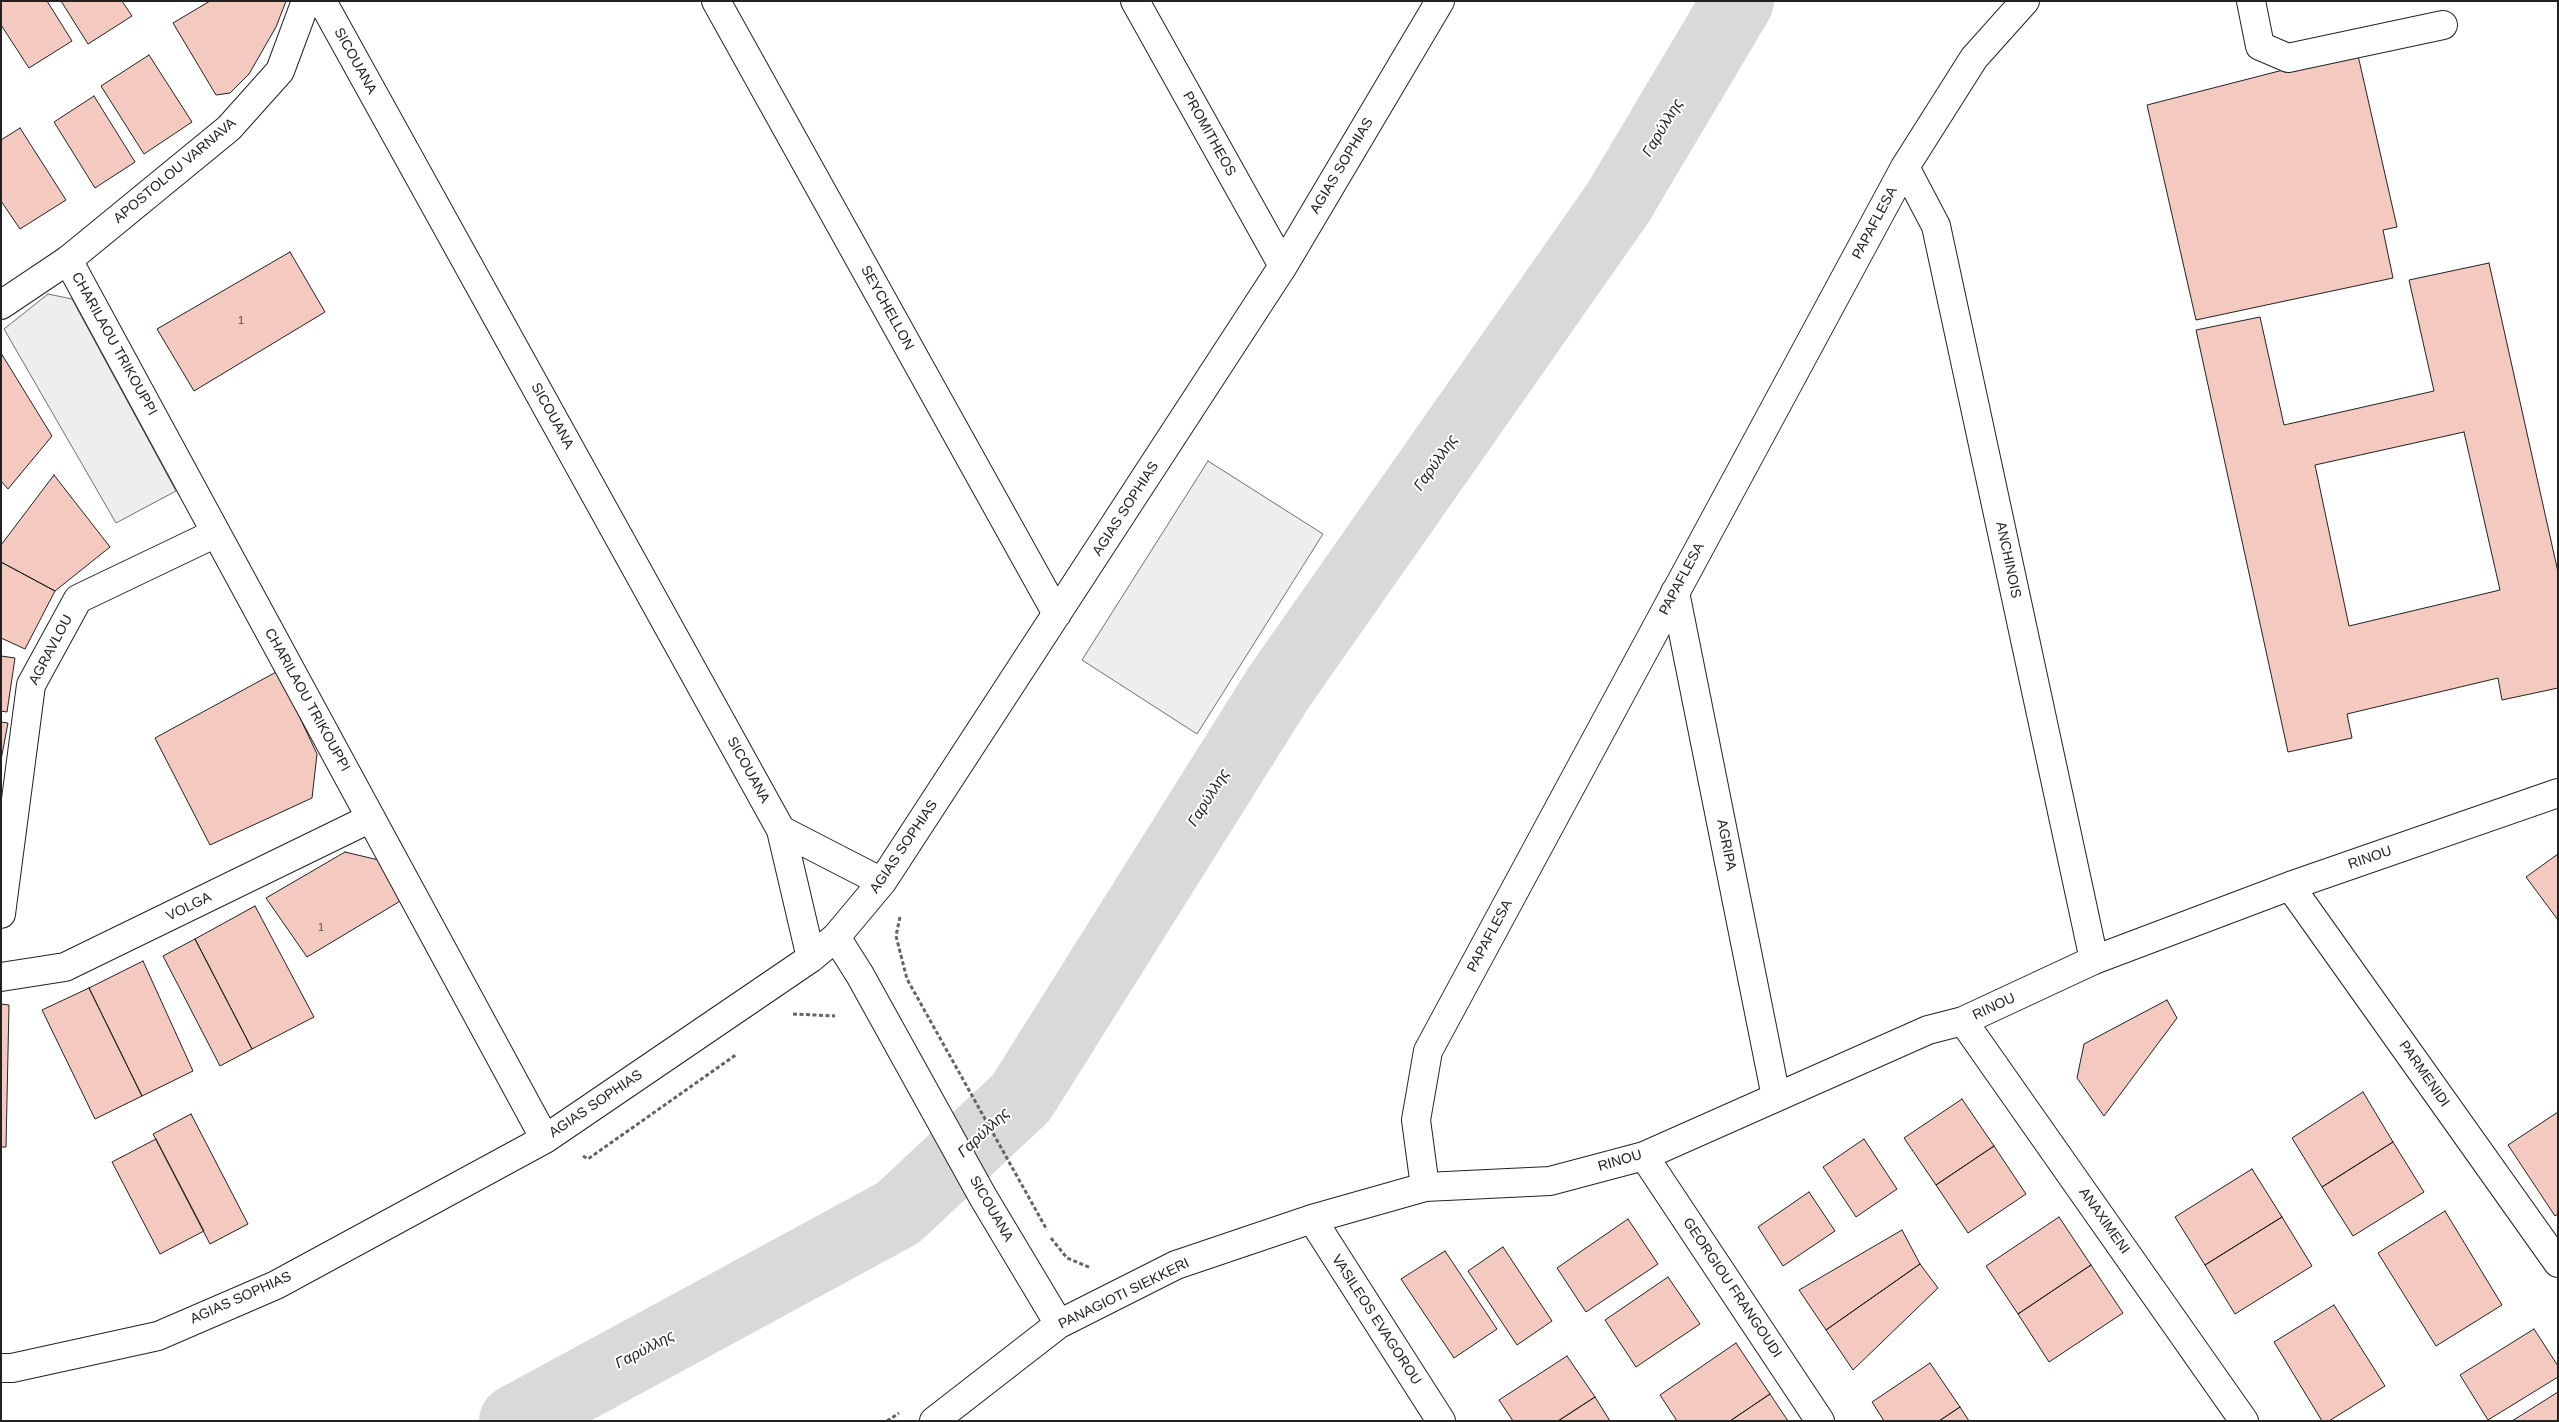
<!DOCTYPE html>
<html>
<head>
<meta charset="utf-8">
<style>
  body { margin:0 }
  #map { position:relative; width:2559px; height:1422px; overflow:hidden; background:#fff; font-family:Arial,sans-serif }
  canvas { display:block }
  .frame { position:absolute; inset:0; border:2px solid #222; pointer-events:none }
</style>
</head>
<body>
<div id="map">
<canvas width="2559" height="1422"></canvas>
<div class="frame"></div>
</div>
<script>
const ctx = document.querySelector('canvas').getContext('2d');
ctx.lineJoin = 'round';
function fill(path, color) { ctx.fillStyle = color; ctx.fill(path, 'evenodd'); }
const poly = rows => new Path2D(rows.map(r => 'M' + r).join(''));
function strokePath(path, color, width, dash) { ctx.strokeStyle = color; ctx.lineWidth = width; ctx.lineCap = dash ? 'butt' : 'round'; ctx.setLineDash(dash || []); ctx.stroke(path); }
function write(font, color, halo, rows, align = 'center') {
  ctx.font = font + ' Arial,sans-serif'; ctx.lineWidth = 4; ctx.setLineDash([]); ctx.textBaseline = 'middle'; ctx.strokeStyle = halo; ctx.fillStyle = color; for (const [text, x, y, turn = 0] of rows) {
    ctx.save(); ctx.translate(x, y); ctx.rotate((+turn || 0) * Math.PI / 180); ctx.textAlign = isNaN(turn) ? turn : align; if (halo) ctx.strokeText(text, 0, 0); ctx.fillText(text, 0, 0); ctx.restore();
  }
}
const green = poly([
  [48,294,72,299,176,491,116,523,4,329,48,294],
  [1208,461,1323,534,1197,734,1082,660,1208,461]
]);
const river = poly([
  [515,1421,898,1213,1021,1098,1279,687,1618,203,1738,1]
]);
const building = poly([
  [1,1,47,1,72,41,29,68,1,25,1,1],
  [61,1,122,1,132,16,88,44,61,1],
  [210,1,286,1,276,27,249,74,230,93,216,95,173,23,210,1],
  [2357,51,2397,227,2383,230,2393,278,2196,320,2147,105,2357,51],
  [149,55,192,122,144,154,101,86,149,55],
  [94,96,135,162,95,188,54,122,94,96],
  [20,128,66,200,20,229,1,201,1,140,20,128],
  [290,252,325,312,194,391,157,329,290,252],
  [2489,263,2558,572,2558,688,2502,700,2498,678,2347,714,2352,738,2288,752,2196,330,2260,317,2284,425,2434,391,2409,280,2489,263],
  [2464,432,2500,590,2349,626,2315,465,2464,432],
  [1,353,52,436,8,489,1,481,1,353],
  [54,475,110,547,55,591,1,562,1,545,54,475],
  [1,562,55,591,25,649,1,638,1,562],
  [1,656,15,658,7,712,1,711,1,656],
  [278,671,317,754,312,798,210,845,155,738,278,671],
  [1,722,8,723,1,760,1,722],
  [345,852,387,862,407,897,307,957,266,898,345,852],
  [2558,854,2558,920,2526,877,2558,854],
  [255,906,314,1017,252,1049,195,939,255,906],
  [195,939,252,1049,220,1066,163,956,195,939],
  [143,961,193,1071,142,1096,89,988,143,961],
  [89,988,142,1096,95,1119,42,1010,89,988],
  [2167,1000,2177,1018,2104,1116,2077,1078,2084,1044,2167,1000],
  [1,1004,9,1005,6,1147,1,1147,1,1004],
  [2363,1092,2393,1142,2322,1187,2292,1138,2363,1092],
  [1962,1099,1994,1146,1936,1185,1904,1138,1962,1099],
  [2558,1112,2558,1214,2555,1216,2508,1145,2558,1112],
  [191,1114,248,1224,210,1244,153,1134,191,1114],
  [156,1139,204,1231,160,1254,112,1162,156,1139],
  [1864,1139,1897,1189,1856,1217,1823,1167,1864,1139],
  [2393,1142,2424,1192,2353,1236,2322,1187,2393,1142],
  [1994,1146,2026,1194,1968,1233,1936,1185,1994,1146],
  [2252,1169,2282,1217,2205,1265,2175,1217,2252,1169],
  [1809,1192,1835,1231,1783,1266,1758,1227,1809,1192],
  [2445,1211,2502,1305,2436,1346,2378,1253,2445,1211],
  [2059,1217,2091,1265,2018,1314,1986,1266,2059,1217],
  [2282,1217,2312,1266,2235,1314,2205,1265,2282,1217],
  [1628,1219,1658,1264,1586,1312,1557,1268,1628,1219],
  [1902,1230,1920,1264,1826,1330,1799,1290,1902,1230],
  [1503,1247,1552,1321,1517,1345,1468,1271,1503,1247],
  [1445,1251,1497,1329,1454,1358,1401,1279,1445,1251],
  [1920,1264,1938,1288,1853,1370,1826,1330,1920,1264],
  [2091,1265,2123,1313,2049,1362,2018,1314,2091,1265],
  [1668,1277,1700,1324,1636,1367,1605,1320,1668,1277],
  [2334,1305,2385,1386,2329,1421,2322,1421,2274,1342,2334,1305],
  [2534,1329,2558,1366,2558,1377,2488,1420,2460,1375,2534,1329],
  [1736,1343,1770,1394,1730,1421,1677,1421,1660,1395,1736,1343],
  [1567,1356,1595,1397,1558,1421,1513,1421,1499,1400,1567,1356],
  [1930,1363,1960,1407,1939,1421,1884,1421,1872,1402,1930,1363],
  [2558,1392,2558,1421,2512,1421,2558,1392],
  [1770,1394,1788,1421,1730,1421,1770,1394],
  [1595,1397,1610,1421,1558,1421,1595,1397],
  [1960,1407,1969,1421,1939,1421,1960,1407]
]);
const path = poly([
  [900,917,896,936,907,979,1047,1230],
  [793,1014,835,1016],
  [583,1156,588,1159,737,1054],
  [1051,1238,1067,1258,1091,1268],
  [887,1421,899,1413]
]);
const minor = poly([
  [322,1,781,830,811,958],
  [716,1,1057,614],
  [1135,1,1283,266],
  [2251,1,2260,46,2288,58,2443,25],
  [1905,167,1936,226,2094,960],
  [68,260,545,1139],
  [1675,592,1776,1097],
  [781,830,882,882],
  [2290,886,2558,1263],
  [1,914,31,685,78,599,216,533],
  [836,937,860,975,983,1197,1059,1324],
  [1,977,65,967,371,818],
  [1963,1021,2244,1421],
  [1644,1156,1820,1421],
  [1425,1187,1416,1120,1428,1051,1905,167,1974,58,2025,1],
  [1312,1219,1441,1421],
  [1,1368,12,1368,158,1336,276,1285,545,1139,811,958,836,937,882,882,1283,266,1440,1],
  [934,1421,1059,1324,1176,1265,1312,1219,1425,1187,1550,1181,1644,1156,1928,1030,1963,1021,2094,960,2290,886,2558,793]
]);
const major = poly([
  [1,305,68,260,229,128,280,71,306,1]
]);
const numberNames = [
  ["1",241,321],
  ["1",321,928]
];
const streetNames = [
  ["SICOUANA",355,61,61],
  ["PROMITHEOS",1209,134,61],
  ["AGIAS SOPHIAS",1342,166,-59],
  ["APOSTOLOU VARNAVA",175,171,-40],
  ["PAPAFLESA",1875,223,-62],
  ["SEYCHELLON",887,308,61],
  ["CHARILAOU TRIKOUPPI",114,344,61],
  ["SICOUANA",552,416,61],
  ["AGIAS SOPHIAS",1126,509,-57],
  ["ANCHINOIS",2008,560,78],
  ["PAPAFLESA",1682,579,-62],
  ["AGRAVLOU",51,650,-62],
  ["CHARILAOU TRIKOUPPI",307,700,61],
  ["SICOUANA",748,770,61],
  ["AGRIPA",1726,845,79],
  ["AGIAS SOPHIAS",904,847,-56],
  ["RINOU",2370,858,-19],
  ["VOLGA",189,907,-26],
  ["PAPAFLESA",1490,936,-62],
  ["RINOU",1994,1007,-25],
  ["PARMENIDI",2424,1074,55],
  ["AGIAS SOPHIAS",596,1104,-34],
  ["RINOU",1620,1161,-16],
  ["SICOUANA",991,1209,60],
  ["ANAXIMENI",2104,1221,55],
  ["GEORGIOU FRANGOUDI",1732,1288,56],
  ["PANAGIOTI SIEKKERI",1124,1294,-26],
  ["AGIAS SOPHIAS",241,1298,-24],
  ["VASILEOS EVAGOROU",1376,1320,57]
];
const waterNames = [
  ["Γαρύλλης",1663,128,-59],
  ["Γαρύλλης",1436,463,-55],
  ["Γαρύλλης",1209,798,-58],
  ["Γαρύλλης",984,1133,-43],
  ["Γαρύλλης",645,1350,-28]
];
fill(green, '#eee');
strokePath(green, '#6f6f6f', 1);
strokePath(river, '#d9d9d9', 72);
fill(building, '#f3c9c0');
strokePath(building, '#222', 1);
strokePath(minor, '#222', 30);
strokePath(major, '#222', 30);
strokePath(path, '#646464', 3, [4, 2.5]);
strokePath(minor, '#fff', 28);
strokePath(major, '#fff', 28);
write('11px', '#564c4a', null, numberNames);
write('14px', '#222', '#fff', streetNames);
write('italic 15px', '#222', '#fff', waterNames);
</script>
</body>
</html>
